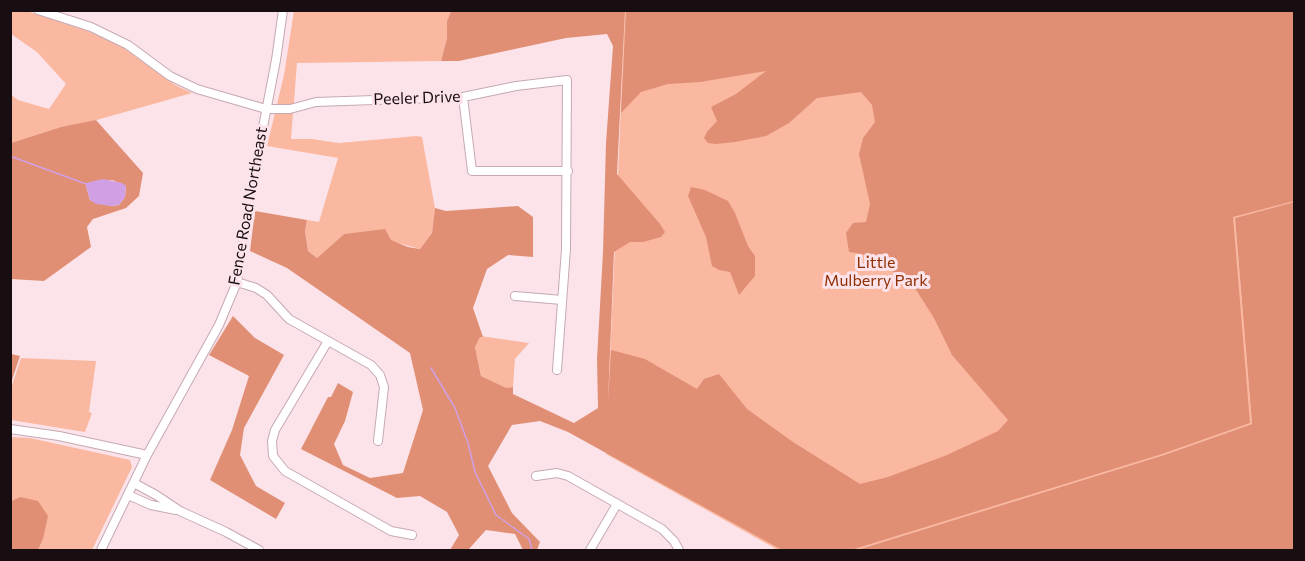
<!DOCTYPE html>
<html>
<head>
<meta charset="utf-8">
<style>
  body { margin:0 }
  #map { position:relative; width:1305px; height:561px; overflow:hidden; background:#fce3ea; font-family:Commissioner,sans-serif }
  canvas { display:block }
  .frame { position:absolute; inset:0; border:12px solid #180e11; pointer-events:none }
</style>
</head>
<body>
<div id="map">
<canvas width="1305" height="561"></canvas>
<div class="frame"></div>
</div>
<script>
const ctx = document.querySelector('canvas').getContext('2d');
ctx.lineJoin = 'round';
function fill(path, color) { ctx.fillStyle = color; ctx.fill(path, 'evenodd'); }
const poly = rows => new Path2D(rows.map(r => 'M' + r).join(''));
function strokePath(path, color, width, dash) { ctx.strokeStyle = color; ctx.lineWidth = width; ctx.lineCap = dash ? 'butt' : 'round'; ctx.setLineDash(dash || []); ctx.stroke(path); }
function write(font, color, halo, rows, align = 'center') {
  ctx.font = font + ' Commissioner,sans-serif'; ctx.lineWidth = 6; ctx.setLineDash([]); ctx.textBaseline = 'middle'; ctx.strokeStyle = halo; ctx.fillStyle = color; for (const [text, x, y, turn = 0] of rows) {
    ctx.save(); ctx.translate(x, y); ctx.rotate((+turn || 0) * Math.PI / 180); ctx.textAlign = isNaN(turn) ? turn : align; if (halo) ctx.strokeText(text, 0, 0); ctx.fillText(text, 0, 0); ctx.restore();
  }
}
const green = poly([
  [11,10,27,11,88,31,121,46,175,85,192,93,86,123,61,127,11,143,10,94,18,100,49,109,66,84,37,52,11,34],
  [294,11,451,11,447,21,447,38,441,61,297,63,291,139,312,139,339,143,417,136,422,137,435,208,432,233,420,249,363,233,344,234,317,258,308,251,305,231,307,220,319,222,338,158,267,146,284,75],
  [625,11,1294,11,1294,202,1235,218,1252,424,1164,455,857,550,778,550,606,454],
  [480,336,529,343,515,359,513,387,506,389,481,376,475,347],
  [21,358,96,361,89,412,92,413,85,432,11,420,11,388],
  [10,437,30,438,130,460,132,467,92,550,38,550,43,539,20,497,11,501]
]);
const forest = poly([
  [451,11,625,11,617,174,660,224,665,232,661,237,643,242,630,242,614,252,608,403,611,350,645,359,697,389,704,379,719,374,747,409,793,442,860,484,888,477,947,455,998,431,1008,420,952,355,934,318,913,285,877,261,862,254,849,252,846,233,853,223,866,222,870,204,859,154,863,138,875,122,872,105,861,92,817,98,789,123,766,136,735,142,716,144,708,143,704,138,707,132,717,121,711,107,736,94,766,71,700,82,668,84,641,92,621,113,626,11,1294,11,1294,201,1233,217,1250,423,1162,454,851,550,782,550,568,432,540,421,512,425,488,466,512,513,540,542,537,550,523,550,515,534,486,530,468,550,450,550,459,535,447,512,420,496,397,498,301,449,328,397,331,397,338,383,353,392,345,421,334,444,343,465,370,478,403,473,423,410,410,353,287,268,250,251,255,211,307,220,305,231,308,251,317,258,344,234,385,229,391,240,408,247,420,249,432,233,435,208,446,211,518,206,533,217,533,257,508,255,487,269,473,308,483,337,480,337,475,347,481,376,506,388,513,387,513,394,574,423,598,408,597,359,603,252,606,143,613,46,607,34,566,38,459,61,441,61,447,38,447,21],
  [96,120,143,173,139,196,126,208,93,219,87,227,91,247,44,281,11,279,11,143,61,127],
  [112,180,126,186,125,197,119,205,111,206,90,200,86,186],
  [691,187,705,190,728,201,735,213,748,246,755,256,755,276,739,295,730,272,719,270,712,266,706,237,688,196],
  [1294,202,1294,550,857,550,1164,455,1252,424,1235,218],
  [233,316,255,338,284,355,244,428,240,455,256,486,285,503,276,519,210,480,232,430,249,376,209,355],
  [11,354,20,356,11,383,10,354],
  [20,497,38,501,48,516,43,539,38,550,11,550,11,501]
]);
const water = poly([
  [103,179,122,183,126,186,125,197,119,205,111,206,96,204,90,200,86,186,86,183]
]);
const stream = poly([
  [10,156,86,184],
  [431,368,455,408,468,443,475,472,496,515,529,539,532,550]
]);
const minor = poly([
  [38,10,91,27,128,45,170,76,197,89,266,109,290,109,316,102,463,97,516,86,567,80,566,249,557,370],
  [463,97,472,171,568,171],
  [237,282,256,288,267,295,289,319,371,365,380,375,384,387,378,441],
  [515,296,562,300],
  [328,341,275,430,272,441,273,456,285,471,391,531,412,535],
  [10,429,59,436,147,455],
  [536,476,557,473,568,476,662,529,674,541,679,550],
  [134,483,156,495,180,511,226,532,259,550],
  [128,495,151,505,176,510],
  [101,550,147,455,219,325,237,282,252,184,276,60,283,10],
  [590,550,617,504]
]);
const streetNames = [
  ["Peeler Drive",417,98,-2],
  ["Fence Road Northeast",248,206,-80]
];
const parkNames = [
  ["Little",876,263],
  ["Mulberry Park",876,281]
];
fill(green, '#fab8a1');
fill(forest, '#e18f74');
fill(water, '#d1a0e4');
strokePath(stream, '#d1a0e4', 1.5);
strokePath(minor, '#c6a9b2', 10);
strokePath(minor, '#fff', 8);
write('16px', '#180e11', '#fce3ea', streetNames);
write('16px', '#8e2e03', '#fce3ea', parkNames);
</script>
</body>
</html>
